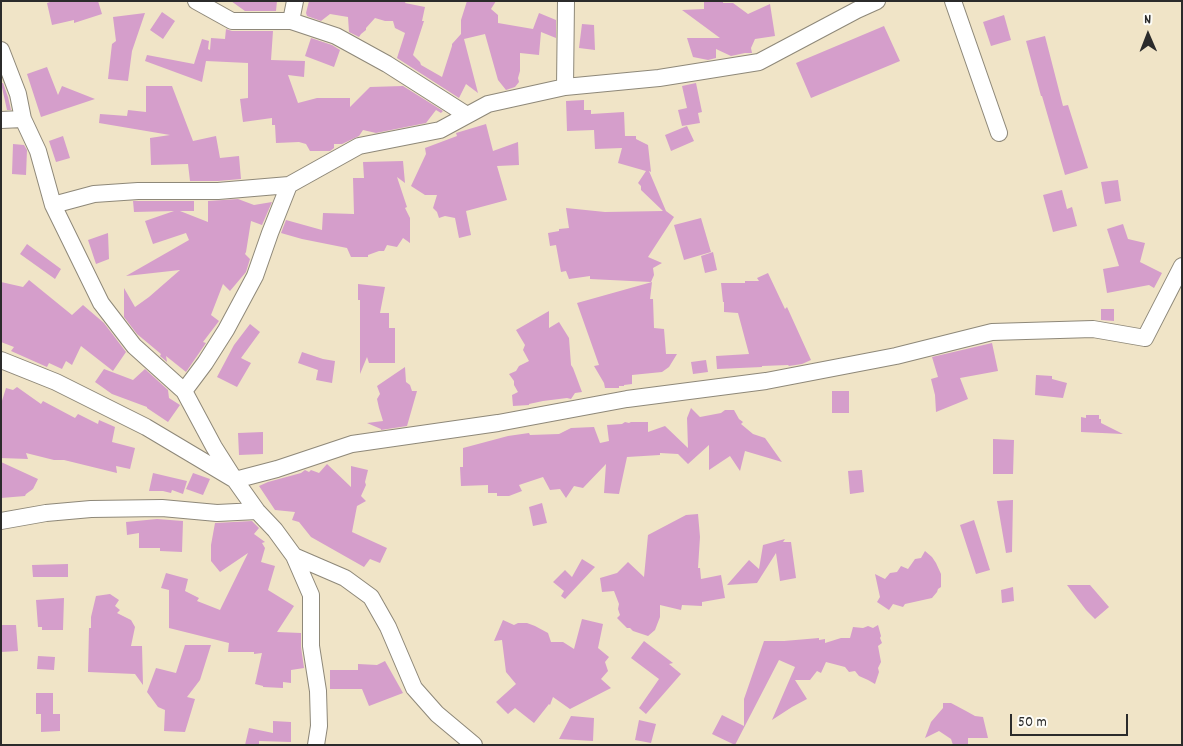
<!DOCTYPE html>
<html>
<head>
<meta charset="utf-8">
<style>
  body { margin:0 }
  #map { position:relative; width:1183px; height:746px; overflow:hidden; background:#f0e4c7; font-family:Dekko,sans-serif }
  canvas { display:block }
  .frame { position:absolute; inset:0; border:2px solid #2b2b2b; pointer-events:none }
  .north { position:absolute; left:1123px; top:10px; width:50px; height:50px; -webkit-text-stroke:4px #fdfcf7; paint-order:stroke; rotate:359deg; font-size:14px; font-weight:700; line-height:20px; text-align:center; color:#2b2b2b }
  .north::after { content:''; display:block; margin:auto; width:18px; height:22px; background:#2b2b2b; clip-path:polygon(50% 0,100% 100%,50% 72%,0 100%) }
  .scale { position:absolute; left:1010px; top:714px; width:118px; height:22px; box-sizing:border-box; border:2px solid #2b2b2b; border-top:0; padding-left:6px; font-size:15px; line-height:18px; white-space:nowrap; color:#2b2b2b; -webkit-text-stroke:4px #fdfcf7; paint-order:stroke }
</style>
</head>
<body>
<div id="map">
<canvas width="1183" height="746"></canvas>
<div class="frame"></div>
<div class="north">N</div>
<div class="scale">50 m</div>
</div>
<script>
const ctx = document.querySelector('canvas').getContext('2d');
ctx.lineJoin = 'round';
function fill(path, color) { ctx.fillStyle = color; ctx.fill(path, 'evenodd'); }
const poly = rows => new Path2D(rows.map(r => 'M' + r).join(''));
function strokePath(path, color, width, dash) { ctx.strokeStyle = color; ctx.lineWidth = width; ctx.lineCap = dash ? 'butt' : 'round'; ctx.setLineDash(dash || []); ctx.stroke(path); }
const building = poly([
  [53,1,98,1,102,14,74,23,74,20,52,25,47,3],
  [231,1,277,1,276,11,245,11],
  [309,1,406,1,405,3,425,7,422,21,424,21,413,55,420,62,421,65,442,77,452,46,452,44,461,34,461,20,467,1,496,1,491,9,498,15,498,23,533,29,539,13,556,20,556,38,541,32,539,55,520,53,520,71,518,78,519,82,515,87,506,90,498,80,485,34,464,39,478,93,466,84,459,98,397,58,405,33,395,28,393,21,385,21,375,18,366,28,366,30,361,34,359,37,349,32,348,17,330,14,321,21,307,16,306,13],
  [704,1,723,1,723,3,733,3,748,14,770,4,775,36,755,39,751,48,752,53,745,53,731,56,716,49,716,58,708,60,693,57,687,38,720,38,682,10,704,9],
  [162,12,175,21,163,39,150,30],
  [145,13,132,51,128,81,108,79,112,44,116,41,113,17],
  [1004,15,1011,40,991,46,983,22],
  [582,24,594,25,595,50,579,48],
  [884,26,900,61,811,98,796,63],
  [226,29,232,31,273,31,271,60,305,61,304,77,288,75,298,103,317,98,350,98,350,107,370,87,403,86,443,111,441,113,436,110,426,123,376,133,363,130,359,136,342,144,334,144,334,148,330,151,310,151,306,144,299,142,276,143,275,125,272,125,272,118,243,122,240,99,248,98,248,63,206,61,202,82,145,61,147,55,194,64,202,39,209,41,208,49,210,50,211,38,225,39],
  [1045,36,1063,106,1068,105,1088,168,1065,175,1042,96,1041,96,1026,41],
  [311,38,332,45,340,50,334,67,305,56],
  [47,67,58,95,62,86,95,99,41,117,27,74],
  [1,83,3,83,8,97,11,110,7,110],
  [696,83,702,112,698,113,700,123,682,126,678,110,687,108,682,86],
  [146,86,172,86,193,141,216,136,220,158,239,156,241,179,218,181,190,181,188,164,151,165,150,138,170,135,99,123,100,114,127,116,128,110,146,112],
  [584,100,584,110,591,110,591,114,624,112,625,136,636,136,636,139,648,145,651,172,649,171,666,211,674,217,648,257,662,263,653,268,654,275,651,282,590,279,590,276,569,279,566,271,561,272,556,245,550,246,548,233,559,231,559,229,569,228,566,208,605,212,663,211,641,190,641,186,638,183,646,171,618,163,622,148,595,149,594,130,567,131,566,101],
  [486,124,493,151,518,142,519,165,497,166,507,200,466,211,471,235,459,238,455,218,445,216,439,218,437,212,433,208,437,195,425,195,411,186,426,154,425,148,457,136,456,133],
  [687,126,694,141,671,151,665,135],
  [63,136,70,158,56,162,49,141],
  [13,144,24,145,27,150,26,175,12,174],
  [403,161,405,183,397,177,407,207,405,208,410,218,410,243,403,238,397,247,387,245,384,251,379,251,368,255,368,257,351,257,347,248,302,239,281,233,286,220,322,230,323,213,354,214,353,178,364,178,363,162],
  [1118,180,1121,201,1105,204,1101,182],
  [1062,190,1067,209,1072,207,1077,226,1053,232,1043,195],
  [238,199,254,205,272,202,262,225,251,221,246,252,245,254,250,259,246,272,230,291,223,284,211,315,219,321,203,342,206,343,186,372,166,356,167,362,160,356,161,354,137,334,124,317,124,288,135,307,149,297,180,270,126,276,189,240,186,233,153,244,145,221,174,211,134,212,133,201,194,201,194,211,180,211,208,222,208,201],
  [701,218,711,252,684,260,674,225],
  [1123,224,1128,239,1145,243,1140,262,1162,273,1154,288,1149,285,1107,293,1103,269,1119,266,1107,229],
  [108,233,109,259,96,264,88,240],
  [27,244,61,269,55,279,20,254],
  [713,252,717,270,705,273,701,256],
  [768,273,785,309,787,307,811,360,802,364,789,366,788,365,762,366,762,367,717,369,716,356,749,354,738,313,724,312,724,302,723,302,721,283,745,283,745,281,759,281,757,278],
  [29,280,72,315,83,305,104,323,126,352,113,371,81,346,72,365,66,361,62,369,49,363,47,367,11,351,14,347,1,342,1,282,23,287],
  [652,282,650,299,653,299,654,328,664,329,666,354,677,354,669,367,662,372,632,375,632,384,624,385,624,386,619,386,619,388,605,388,604,383,594,366,599,365,577,303],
  [358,284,385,287,380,313,389,313,389,328,395,328,395,363,369,363,367,357,360,374,360,300,358,300],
  [1101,309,1114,309,1114,321,1101,320],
  [549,311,549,328,559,322,569,338,571,365,573,368,582,392,575,393,571,399,567,398,543,401,529,404,529,405,513,406,512,395,518,392,514,385,514,381,509,374,516,371,519,366,529,361,523,350,525,345,516,330],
  [250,324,260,332,241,358,251,363,237,387,217,377,234,345],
  [992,343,998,371,960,378,968,399,936,412,935,395,931,379,938,377,932,357],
  [302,352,323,359,335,361,332,383,316,380,318,370,298,363],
  [706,360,708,372,693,374,691,362],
  [405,367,406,382,410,385,412,391,417,391,407,426,381,430,381,429,367,423,383,421,379,408,377,399,380,394,377,386],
  [104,369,133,380,145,369,168,390,169,398,180,405,168,422,147,408,147,407,112,394,95,382],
  [1036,375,1052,376,1052,379,1067,383,1063,398,1035,395],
  [17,387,41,404,43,401,75,418,78,414,98,424,99,420,115,427,112,442,135,448,130,469,116,466,117,473,64,460,54,460,26,453,28,459,1,458,1,404,6,388,13,390],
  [832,391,849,391,849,413,832,413],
  [691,408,700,417,721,413,725,410,734,410,739,419,743,422,741,424,753,434,765,438,782,462,745,451,740,471,730,456,709,470,709,445,688,464,678,454,660,453,660,455,627,457,619,494,604,493,606,464,583,488,574,486,566,498,560,489,550,490,543,477,519,485,522,491,509,496,497,496,497,493,488,493,488,485,461,486,460,467,463,467,463,448,508,436,529,433,530,435,559,434,571,428,594,427,600,443,609,441,607,425,622,424,625,422,629,423,631,422,648,422,648,432,665,426,688,448,687,418],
  [1086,415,1099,415,1099,419,1101,419,1101,423,1123,434,1081,432,1081,417,1086,418],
  [263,432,263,454,239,455,238,433],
  [993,439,1014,440,1013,474,993,474],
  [1,462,38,479,33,489,26,494,25,496,1,498],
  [327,464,351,487,351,466,368,470,365,482,366,485,361,496,366,501,357,506,352,532,387,548,380,563,370,559,364,567,311,537,299,522,292,520,295,512,275,510,259,486,268,482,301,473,305,470,309,472,311,470,319,473],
  [862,470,864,492,850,494,848,471],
  [153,473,187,481,183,494,172,490,171,493,163,491,149,491],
  [193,473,210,479,203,495,186,489],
  [1013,500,1012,552,1006,553,997,501],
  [542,503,547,523,533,526,529,507],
  [698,514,700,537,698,568,700,568,701,579,721,575,725,598,702,602,702,606,682,605,681,610,660,605,660,617,655,630,648,636,633,631,630,628,627,628,617,618,620,615,618,609,619,604,614,591,602,592,600,578,617,573,628,562,644,577,648,535,686,515],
  [157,519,183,521,182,552,160,551,160,548,139,548,139,533,127,535,126,522],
  [974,520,990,570,976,574,960,525],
  [252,521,259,528,254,534,265,542,262,543,265,548,261,562,275,566,268,590,294,606,277,632,301,633,301,647,304,668,291,670,291,683,283,682,283,688,263,687,263,686,255,684,262,653,254,654,254,652,228,652,229,643,169,628,169,590,161,588,166,573,188,579,185,591,199,598,197,601,220,610,248,553,220,572,211,561,211,545,215,523],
  [785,539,783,542,791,542,796,578,780,581,776,553,757,583,727,585,749,560,759,569,763,545],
  [925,551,932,557,936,563,941,574,941,587,938,589,937,592,932,598,905,604,903,607,893,604,889,610,877,602,880,597,875,574,885,579,890,573,897,572,901,566,908,569,915,559,921,558],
  [582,559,595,567,565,599,561,596,564,591,553,582,565,570,572,577],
  [68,564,68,577,33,577,32,565],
  [1067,585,1090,585,1109,607,1095,619,1086,610],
  [1013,587,1014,601,1002,603,1001,590],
  [110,594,119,600,115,606,120,610,117,613,131,620,135,627,131,646,142,646,143,685,135,674,88,672,89,628,91,628,91,617,96,596],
  [64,598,63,630,42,630,42,627,38,627,36,600],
  [582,619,603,624,598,648,609,657,605,662,608,671,601,679,611,688,570,709,553,697,550,705,549,704,534,723,515,708,508,714,496,702,516,684,506,672,502,640,494,641,503,620,514,625,518,623,527,623,535,626,548,633,551,642,563,642,574,649],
  [1,625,16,625,18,651,1,652],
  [878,625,881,636,880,638,882,643,878,646,881,662,878,668,879,672,875,684,868,680,859,676,855,671,849,672,845,667,826,662,821,673,817,671,810,680,795,680,807,699,792,707,772,720,795,667,779,660,735,745,712,734,722,715,744,726,744,699,764,641,784,641,819,638,819,640,825,639,825,643,841,638,850,638,853,627,863,628,868,626,873,628],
  [644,641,673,663,669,664,681,674,646,714,639,708,659,679,631,658],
  [185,645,211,645,200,680,187,697,195,699,185,732,164,731,165,710,158,707,147,692,156,668,176,673],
  [38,656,55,657,54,670,37,669],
  [385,661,403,693,369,706,362,689,330,689,330,670,358,670,358,664,377,665],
  [36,693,53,693,53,714,60,714,60,731,41,732,41,714,36,714],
  [943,703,951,703,966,711,975,716,983,717,988,738,968,738,968,745,953,745,951,739,939,731,925,738,931,722,943,708],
  [571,716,594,718,593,741,559,739],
  [639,720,656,724,651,743,635,740],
  [273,721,291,722,291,742,259,741,259,745,245,745,249,728,273,733]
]);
const minor = poly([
  [196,1,232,21,291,21,336,36,387,64,467,115],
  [953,1,999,133],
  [291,21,295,1],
  [1,50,18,94,23,119,38,151,53,205,101,303,134,346,184,391,214,447,235,480,257,511,275,530,294,556,345,578,371,597,388,627,414,688,437,714,474,745],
  [565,87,566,1],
  [1,120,23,119],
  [53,205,94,194,138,191,218,191,289,185,359,146,440,130,488,104,565,87,659,78,759,62,857,10,877,1],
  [1,360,56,382,146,427,235,480,277,469,352,444,498,423,627,399,766,381,896,356,992,332,1093,329,1145,338,1182,266],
  [184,391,205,363,226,330,255,276,270,233,289,185],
  [1,521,46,513,91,509,162,508,217,513,257,511],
  [294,556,311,595,311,646,318,691,319,726,316,745]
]);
fill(building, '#d59ecb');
strokePath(minor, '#8e8879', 18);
strokePath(minor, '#fff', 16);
</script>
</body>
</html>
